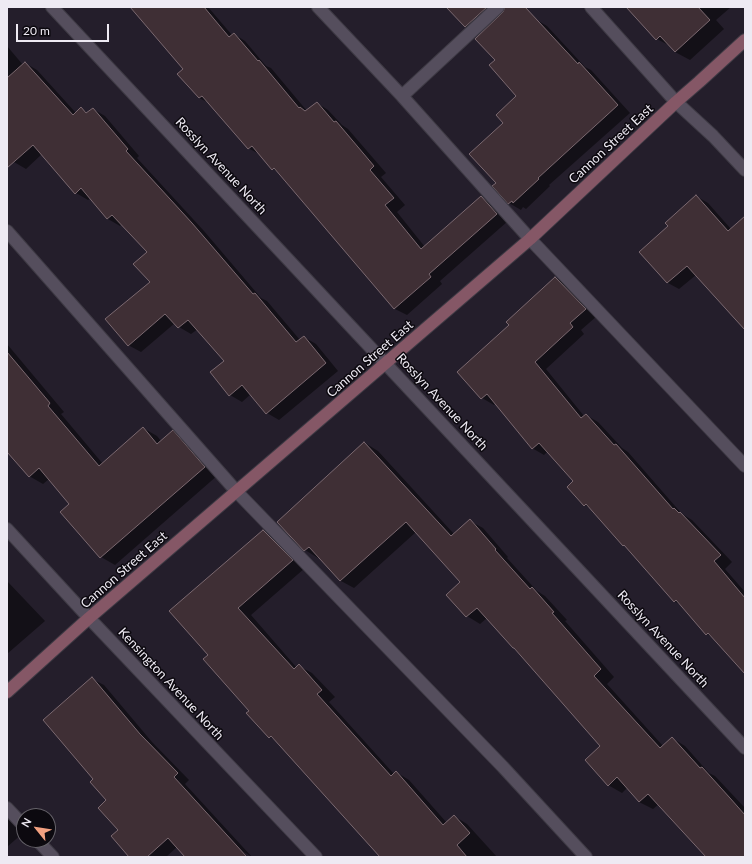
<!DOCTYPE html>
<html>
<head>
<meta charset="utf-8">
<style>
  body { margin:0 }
  #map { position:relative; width:752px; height:864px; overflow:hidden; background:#241e2b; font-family:Lato,sans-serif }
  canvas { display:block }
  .frame { position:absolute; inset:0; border:8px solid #eeeaf3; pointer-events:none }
  .north { position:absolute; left:16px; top:808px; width:40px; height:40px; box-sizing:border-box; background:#0c090f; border:1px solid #66636a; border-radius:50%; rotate:300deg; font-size:11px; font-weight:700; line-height:16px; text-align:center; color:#eeeaf3 }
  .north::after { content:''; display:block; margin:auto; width:14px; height:18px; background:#f2a080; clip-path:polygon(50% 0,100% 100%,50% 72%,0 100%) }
  .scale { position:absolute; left:16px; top:24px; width:93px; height:18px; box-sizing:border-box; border:2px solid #eeeaf3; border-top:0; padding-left:5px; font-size:12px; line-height:14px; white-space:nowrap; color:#eeeaf3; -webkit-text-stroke:3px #0c090f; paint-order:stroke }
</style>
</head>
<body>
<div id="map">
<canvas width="752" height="864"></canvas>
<div class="frame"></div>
<div class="north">N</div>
<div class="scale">20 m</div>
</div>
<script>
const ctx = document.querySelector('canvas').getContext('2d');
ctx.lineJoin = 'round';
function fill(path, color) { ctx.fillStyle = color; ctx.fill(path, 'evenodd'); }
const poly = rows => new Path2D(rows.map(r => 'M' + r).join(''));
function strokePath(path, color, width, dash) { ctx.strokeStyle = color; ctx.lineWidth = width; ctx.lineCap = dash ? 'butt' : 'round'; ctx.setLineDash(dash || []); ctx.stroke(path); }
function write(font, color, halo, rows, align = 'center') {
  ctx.font = font + ' Lato,sans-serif'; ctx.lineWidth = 3; ctx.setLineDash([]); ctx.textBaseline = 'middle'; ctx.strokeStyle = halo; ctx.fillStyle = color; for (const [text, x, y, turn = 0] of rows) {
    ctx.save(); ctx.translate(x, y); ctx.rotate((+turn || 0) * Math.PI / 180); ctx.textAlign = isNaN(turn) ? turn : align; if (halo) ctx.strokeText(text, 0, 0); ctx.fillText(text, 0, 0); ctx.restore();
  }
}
const shadow = poly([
  [130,7,208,7,232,35,234,34,245,41,266,66,271,68,307,111,317,103,328,110,342,125,348,129,386,173,381,177,405,205,397,212,425,247,481,197,493,204,508,221,440,281,442,284,407,315,395,309,278,172,273,169,261,155,248,148,209,103,199,98,184,69],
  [448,7,506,7,477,34,466,27],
  [506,7,524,7,535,19,547,26,585,67,591,70,630,113,549,185,550,186,526,209,523,207,521,210,509,203,497,183,504,123,518,96,496,60],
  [627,7,731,7,716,20,724,29,690,60,675,52,672,47,657,39],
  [7,46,23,65,25,63,37,70,76,113,81,109,88,113,93,109,105,116,139,156,137,158,204,231,261,298,267,301,300,340,304,337,316,344,338,371,279,420,267,413,251,394,242,402,230,395,225,361,198,329,191,334,179,327,175,323,141,352,128,345,151,282,148,252,122,224,120,226,108,219,91,198,88,200,76,193,42,154,26,169,14,162,7,154],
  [696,196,708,203,731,229,745,228,745,326,696,275,679,289,668,283,640,252,669,227],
  [556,278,567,285,597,316,581,330,584,334,546,369,584,416,586,415,598,422,622,448,628,452,682,514,692,520,732,562,725,569,745,592,745,672,715,639,707,634,682,606,674,601,627,547,623,545,591,509,585,505,575,481,548,451,544,455,532,448,496,403,494,405,482,398,459,372,511,325],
  [7,344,64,412,61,414,103,464,143,428,157,436,161,441,173,431,187,440,218,475,115,565,101,557,70,504,49,479,43,484,29,476,7,450],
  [365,443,378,451,454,534,470,521,483,528,508,557,507,558,537,591,545,596,567,620,565,621,614,677,607,684,663,746,672,738,685,746,709,773,715,776,745,808,745,857,706,857,659,804,653,809,639,802,627,788,622,793,608,785,602,746,487,618,480,624,467,616,447,595,461,582,416,532,354,588,341,581,319,557,318,558,305,550],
  [263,531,276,538,305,568,251,615,297,668,299,666,312,673,335,697,329,702,394,774,396,772,409,780,447,823,454,816,467,824,497,857,383,857,279,742,270,737,209,655],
  [7,581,45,621,7,654],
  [92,679,104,685,152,742,189,780,185,784,252,857,244,852,248,857,186,857,177,847,166,857,131,857,107,800,94,779],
  [7,809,13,821,23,833,7,847]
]);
const building = poly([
  [130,7,204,7,229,37,234,33,258,61,259,60,299,108,300,107,305,111,317,102,334,122,336,121,374,166,370,170,394,198,385,205,421,249,481,196,497,214,429,274,431,277,394,309,274,168,272,170,252,146,248,149,202,96,199,98,177,74,183,69,130,7],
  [446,7,487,7,465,27,446,7],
  [505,7,525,7,578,64,579,62,618,105,538,178,539,179,513,203,512,201,508,204,492,186,496,183,469,154,503,123,496,115,516,96,489,65,495,60,475,39,503,12,505,7],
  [626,7,698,7,710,20,675,52,660,36,656,40,626,7],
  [25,62,73,115,81,107,86,113,93,108,128,149,126,151,192,223,253,294,255,293,296,342,304,336,326,363,266,414,242,385,229,396,210,372,224,361,188,320,178,328,165,314,128,346,105,319,150,282,133,264,147,252,112,215,107,219,81,188,75,194,33,145,7,168,7,78,25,62],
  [696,195,728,231,745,216,745,330,687,266,667,283,639,252,668,226,665,223,696,195],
  [555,277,586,309,570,323,573,327,535,362,581,418,586,414,614,445,616,444,673,509,674,508,679,513,680,512,721,555,714,561,745,598,745,674,708,633,706,635,676,600,674,602,624,545,623,546,586,504,584,506,567,487,573,481,539,443,532,449,487,394,481,399,457,372,509,325,506,322,555,277],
  [7,352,50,403,48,406,99,466,143,427,157,444,173,430,205,467,100,558,60,512,69,504,39,468,29,477,7,452,7,352],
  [364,442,451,536,470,519,496,549,495,550,530,589,532,587,554,612,552,613,601,669,594,676,660,748,672,737,700,768,702,767,730,798,745,815,745,857,706,857,648,794,639,802,617,777,608,786,585,760,600,746,514,648,513,648,477,608,466,617,446,595,460,582,406,522,340,581,309,547,304,551,277,522,364,442],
  [263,530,293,560,238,608,294,669,299,664,322,690,317,694,391,776,396,771,443,825,454,815,470,833,457,845,467,857,380,857,271,736,269,738,246,713,249,711,203,659,208,655,169,611,263,530],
  [92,677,140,734,178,773,174,777,247,857,185,857,168,838,147,857,129,857,111,836,118,830,98,808,106,800,90,782,93,779,43,720,92,677]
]);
const lane = poly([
  [318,7,402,96,530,239,745,466],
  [402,96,498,7],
  [7,231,237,492,503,767,586,857],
  [7,808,24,826],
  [37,840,53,857]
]);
const street = poly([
  [52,7,745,748],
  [591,7,676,102,713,136,745,170],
  [7,529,89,618,316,857]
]);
const secondary = poly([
  [7,692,89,618,530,239,676,102,699,82,745,40]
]);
const streetNames = [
  ["Cannon Street East",611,144,-43],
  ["Rosslyn Avenue North",221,166,47],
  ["Cannon Street East",370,359,-41],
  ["Rosslyn Avenue North",442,402,47],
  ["Cannon Street East",124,570,-41],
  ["Rosslyn Avenue North",663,639,47],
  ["Kensington Avenue North",171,684,47]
];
fill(shadow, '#0007');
fill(building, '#3f2f35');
strokePath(building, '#7b6970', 1);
strokePath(lane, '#3e3a44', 14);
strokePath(street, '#3e3a44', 14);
strokePath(secondary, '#3e3a44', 14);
strokePath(lane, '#554e5d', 12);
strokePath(street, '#554e5d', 12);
strokePath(secondary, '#855766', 12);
write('13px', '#eeeaf3', '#0c090f', streetNames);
</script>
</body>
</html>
